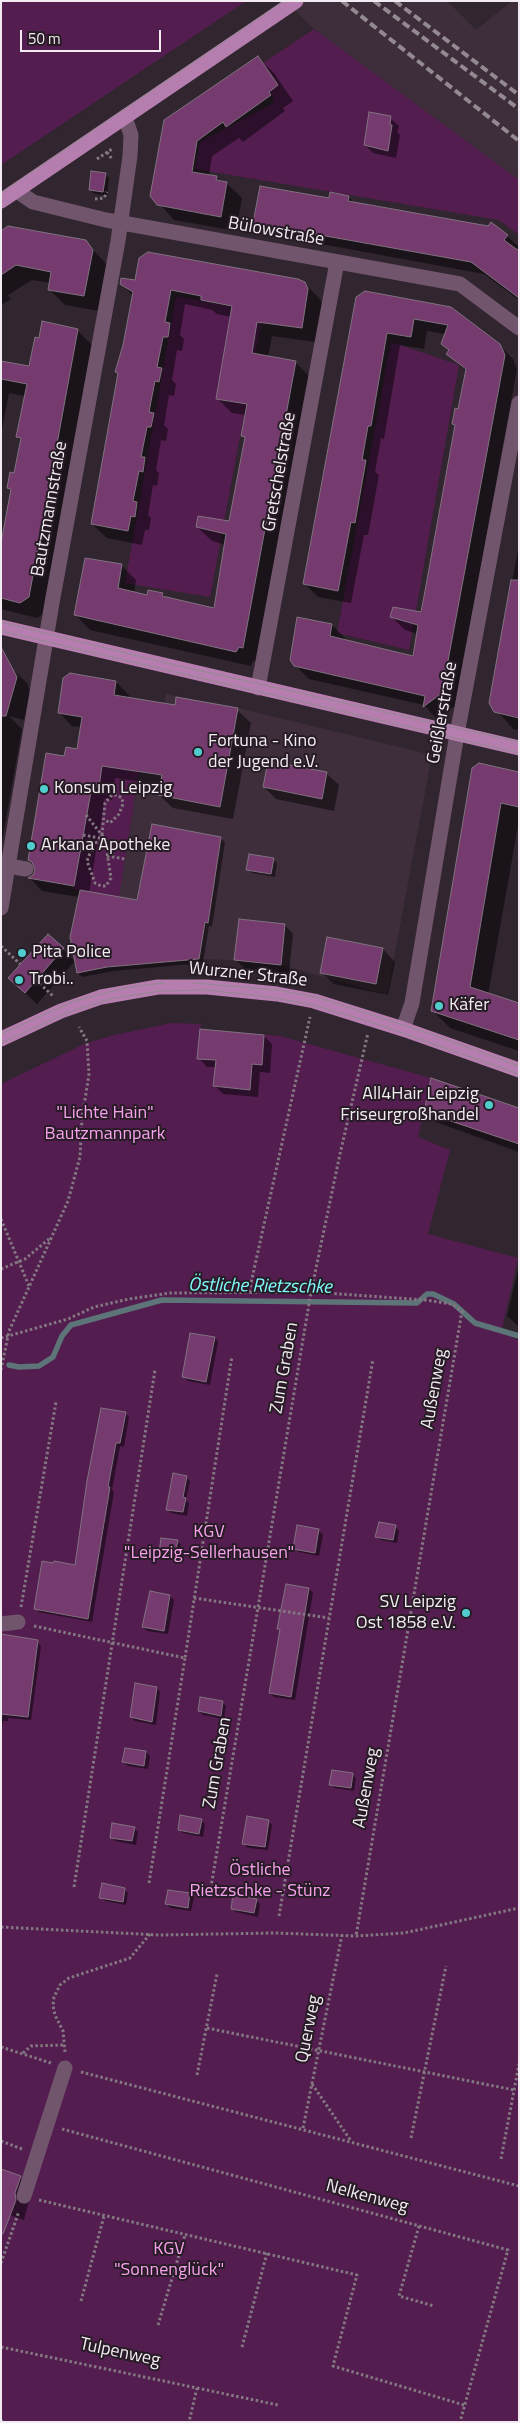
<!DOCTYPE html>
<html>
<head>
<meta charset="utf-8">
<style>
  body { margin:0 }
  #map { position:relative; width:520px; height:2423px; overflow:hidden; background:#31252f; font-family:"Titillium Web",sans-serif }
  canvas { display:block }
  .frame { position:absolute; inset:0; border:2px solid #f3ebf2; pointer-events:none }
  .scale { position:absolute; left:20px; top:30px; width:141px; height:22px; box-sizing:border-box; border:2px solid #f3ebf2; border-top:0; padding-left:6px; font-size:15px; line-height:18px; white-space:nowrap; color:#f3ebf2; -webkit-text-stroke:4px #271c25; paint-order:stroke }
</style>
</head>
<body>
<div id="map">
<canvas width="520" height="2423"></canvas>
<div class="frame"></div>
<div class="scale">50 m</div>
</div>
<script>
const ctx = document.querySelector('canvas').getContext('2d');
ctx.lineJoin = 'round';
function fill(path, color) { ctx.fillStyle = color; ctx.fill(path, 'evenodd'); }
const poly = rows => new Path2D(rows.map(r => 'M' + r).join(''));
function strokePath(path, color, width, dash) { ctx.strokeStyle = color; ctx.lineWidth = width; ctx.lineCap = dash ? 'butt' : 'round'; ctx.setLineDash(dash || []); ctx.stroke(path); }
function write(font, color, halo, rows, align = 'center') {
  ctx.font = font + ' "Titillium Web",sans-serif'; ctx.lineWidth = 4; ctx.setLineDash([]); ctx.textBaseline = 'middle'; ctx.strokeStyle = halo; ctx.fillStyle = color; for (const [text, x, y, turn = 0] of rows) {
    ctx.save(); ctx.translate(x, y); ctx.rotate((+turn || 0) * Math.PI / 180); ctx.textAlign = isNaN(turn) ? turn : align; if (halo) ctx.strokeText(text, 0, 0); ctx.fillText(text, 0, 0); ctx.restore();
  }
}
const built = poly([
  [286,1,447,1,476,30,512,1,519,1,519,180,314,29],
  [166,694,238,708,432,755,387,995,281,965,234,960,198,959,107,967,139,773,153,775]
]);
const green = poly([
  [1,1,246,1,1,165],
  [314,29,519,180,519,235,499,220,195,169,200,142,274,103,263,63],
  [176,296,263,313,210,597,125,583],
  [391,342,459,365,409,650,337,633],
  [102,766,139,771,119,897,74,889,92,786,99,787],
  [172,1023,201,1024,200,1029,280,1036,431,1078,418,1137,450,1150,428,1234,518,1258,501,1333,519,1340,519,2422,1,2422,1,1084,84,1044,114,1035]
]);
const shadow = poly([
  [258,58,274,73,293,101,283,108,285,111,243,142,239,138,212,156,209,176,226,183,242,198,236,231,174,220,152,195],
  [390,118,399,126,397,132,400,135,396,158,373,153,365,145],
  [105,174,109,178,107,195,94,194,90,190],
  [348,197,356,204,507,236,519,247,517,251,519,253,519,300,484,274,267,234,255,222,330,200],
  [1,232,85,241,108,266,99,311,65,305,49,289,51,283,32,280,8,295,11,299,1,305],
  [136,281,304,283,319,298,323,305,316,342,272,336,268,357,295,362,310,377,258,662,253,661,251,666,90,630,76,615,121,565,136,580,134,593,148,596,163,594,167,598,215,610,226,545,212,541,197,527,230,522,246,439,242,436,246,415,232,413,217,398,231,317,217,314,212,310,185,304,180,335,184,339,182,351,177,350,172,380,176,384,174,396,169,395,164,425,168,429,166,441,161,440,156,470,159,473,157,486,153,485,148,515,151,518,149,530,145,530,142,545,107,538,92,524,119,374,117,372,125,346,133,296,121,283],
  [119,575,121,575,118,594,116,594],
  [366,293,499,345,513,359,517,369,455,706,437,719,424,705,309,679,295,665,332,625,345,638,344,641,414,657,418,634,405,630,392,617,422,613,456,427,453,424,459,410,467,372,447,354,450,351,442,344,445,334,427,331,424,349,400,345,384,439,381,438,375,472,379,475,368,535,364,535,351,603,318,597,305,584],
  [77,330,93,346,45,613,37,618,1,609,1,549,12,491,8,487,15,474,21,441,17,436,25,396,9,393,1,434,1,362,30,367,40,339],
  [519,544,519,730,513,729,490,702],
  [11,668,27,683,31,693,24,720,9,716,22,729,1,847,1,715],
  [116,682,129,695,128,698,176,706,237,710,251,723,233,819,173,808,159,795,161,785,115,778,112,800,105,798,89,893,138,902,220,838,225,842,212,927,209,926,203,963,113,971,82,977,78,973,79,897,42,891,30,878,37,870,29,859,65,758,78,750,82,727,72,726,59,712],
  [473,769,519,773,519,820,488,995,516,1004,519,995,519,1051,450,1028,433,1011],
  [326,773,339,785,334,811,276,799,264,787],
  [273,859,277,863,275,877,252,873,248,869],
  [285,925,293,934,289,973,244,968,236,960],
  [48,936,75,961,37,1004,22,990],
  [383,949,395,962,388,995,334,984,321,972],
  [264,1036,272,1044,270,1073,260,1072,258,1097,223,1094,215,1086,216,1067,207,1067,199,1058],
  [519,1109,519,1152,436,1122,425,1111],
  [519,1265,519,1327,507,1316],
  [215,1338,218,1342,210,1385,188,1381,184,1377],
  [125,1413,129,1417,124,1447,120,1446,112,1490,114,1492,92,1622,39,1612,36,1608,76,1566],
  [186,1477,190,1481,186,1500,189,1503,187,1516,171,1513,167,1509],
  [298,1527,319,1531,323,1535,319,1556,299,1552,295,1548],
  [395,1527,399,1530,397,1543,381,1540,377,1536],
  [177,1541,181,1545,179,1558,164,1556,160,1552],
  [287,1585,309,1589,313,1593,295,1700,274,1697,270,1693,281,1631,278,1628],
  [170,1596,174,1600,168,1634,147,1631,143,1627],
  [1,1636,37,1642,41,1646,31,1720,8,1718,8,1721,3,1721,2,1727],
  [157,1688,160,1692,156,1725,135,1721,131,1717],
  [222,1702,226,1706,224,1719,203,1715,199,1711],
  [126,1749,146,1752,150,1756,148,1769,128,1766,124,1762],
  [352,1775,356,1778,354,1791,335,1788,331,1784],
  [201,1820,205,1824,203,1837,183,1833,179,1829],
  [268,1821,272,1825,268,1850,248,1848,244,1844],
  [134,1828,138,1832,136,1845,115,1841,111,1837],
  [124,1889,128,1893,126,1905,105,1901,101,1897],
  [190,1895,194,1898,191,1911,170,1908,167,1904],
  [256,1900,260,1904,258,1917,236,1912,232,1908],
  [20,2177,32,2189,24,2220,1,2212]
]);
const stream = poly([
  [9,1365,19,1367,39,1366,53,1357,62,1336,71,1325,162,1300,417,1303,427,1294,433,1294,454,1304,475,1323,519,1336]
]);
const building = poly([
  [258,56,278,85,269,92,271,95,226,127,223,122,197,141,192,172,217,176,216,180,227,182,221,217,157,205,150,196,164,120,258,56],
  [369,112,391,116,390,125,392,125,388,151,364,145,369,112],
  [91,171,106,173,103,192,89,190,91,171],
  [260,186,329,198,330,192,349,196,348,201,488,226,491,222,508,235,504,240,519,251,519,298,471,262,253,223,260,186],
  [8,226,86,240,93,250,84,296,48,290,51,272,16,265,1,275,1,231,8,226],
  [148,252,298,279,305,282,308,289,302,328,257,322,252,353,296,361,243,648,239,647,236,652,74,615,85,558,122,564,118,588,147,595,148,590,163,593,162,596,214,608,226,534,196,527,198,516,229,521,245,437,241,436,247,404,216,399,232,306,201,300,201,296,171,290,165,322,170,323,168,337,163,337,157,367,162,368,159,382,155,381,152,396,149,412,154,413,151,427,147,427,141,457,145,457,143,472,139,471,133,501,137,502,135,517,131,516,128,531,91,524,118,373,115,372,123,345,133,292,120,284,121,278,135,280,139,258,148,252],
  [365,291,451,307,500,344,505,355,442,693,423,707,425,696,294,666,290,660,297,617,332,624,330,636,413,656,418,625,390,617,393,607,421,612,425,591,455,425,452,424,455,408,458,409,466,369,446,354,449,350,441,344,448,325,414,319,411,337,387,333,371,426,368,426,362,460,366,460,355,523,351,522,338,591,303,584,356,297,365,291],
  [42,321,78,329,29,597,20,603,1,598,1,543,11,489,7,488,10,472,14,473,21,438,16,437,27,384,1,379,1,361,29,366,35,337,39,338,42,321],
  [511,580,519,580,519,718,494,712,489,703,511,580],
  [1,647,17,677,6,716,1,716,1,647],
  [70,673,116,681,114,695,175,705,176,697,238,708,220,807,158,795,162,775,102,766,99,787,92,786,74,886,28,878,33,875,35,870,32,862,28,860,46,753,64,756,66,747,77,749,82,717,58,713,63,678,70,673],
  [268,761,327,772,322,799,263,787,268,761],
  [479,763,519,772,519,807,501,803,470,987,519,1003,519,1040,431,1011,472,768,479,763],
  [152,824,221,837,208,923,205,922,199,959,107,967,77,973,70,937,80,890,137,900,152,824],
  [249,854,274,858,271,874,246,870,249,854],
  [239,919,285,924,281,965,234,960,239,919],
  [48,934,64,948,25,993,8,978,48,934],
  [327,937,383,948,376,984,320,973,327,937],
  [200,1029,264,1035,262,1065,252,1064,250,1090,213,1086,216,1060,197,1059,200,1029],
  [431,1078,519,1108,519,1144,424,1112,431,1078],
  [190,1333,215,1337,206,1382,182,1377,190,1333],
  [101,1408,126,1412,120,1443,116,1443,108,1487,110,1487,88,1619,34,1609,42,1561,53,1563,54,1561,75,1565,87,1481,101,1408],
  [173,1473,187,1476,183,1497,186,1498,183,1512,166,1510,173,1473],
  [379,1522,396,1525,393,1540,375,1537,379,1522],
  [297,1525,319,1529,315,1553,293,1549,297,1525],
  [161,1538,178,1540,175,1555,159,1553,161,1538],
  [286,1584,309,1588,291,1697,269,1693,280,1629,277,1629,286,1584],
  [150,1591,170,1595,164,1631,142,1627,150,1591],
  [1,1634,38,1640,28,1717,1,1714,1,1634],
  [135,1683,157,1687,152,1722,130,1717,135,1683],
  [200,1697,223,1701,221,1716,198,1711,200,1697],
  [125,1748,146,1751,144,1766,122,1762,125,1748],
  [332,1770,353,1773,351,1788,329,1785,332,1770],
  [180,1815,202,1819,199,1834,178,1830,180,1815],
  [247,1816,269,1820,265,1847,242,1844,247,1816],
  [112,1823,135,1827,132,1841,110,1838,112,1823],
  [102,1883,125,1888,123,1902,99,1898,102,1883],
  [168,1890,190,1893,188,1908,165,1904,168,1890],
  [233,1894,257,1899,254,1913,231,1909,233,1894],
  [1,2169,21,2176,15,2193,16,2200,3,2234,1,2234,1,2169]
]);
const path = poly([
  [107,152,112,159],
  [97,159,112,149],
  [95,199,104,198,107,192],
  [86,815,105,839,106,846,111,878,106,886,101,886,95,883,87,861,94,843,98,842,106,846],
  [83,835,105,839],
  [102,835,105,803,112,795,117,795,122,798,123,804,119,814,110,823,105,820],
  [107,856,125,859],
  [1,946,20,964],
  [36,980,54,997],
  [1,1219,29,1286],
  [1,1269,25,1259,49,1239],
  [249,1292,310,1017],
  [1,1338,68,1319,94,1307,129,1299,170,1293,311,1292,425,1300,452,1304,462,1311,356,1936],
  [1,1370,9,1331,68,1201,80,1157,82,1119,89,1074,87,1041,79,1027],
  [194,1598,329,1618],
  [21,1607,56,1402],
  [34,1626,185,1658,232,1356],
  [149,1883,185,1658],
  [74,1887,155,1370],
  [210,1893,311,1292,340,1154,368,1033],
  [279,1916,373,1359],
  [1,1927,160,1935,275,1933,356,1936,404,1933,519,1908],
  [207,2028,514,2090],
  [1,2047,51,2063],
  [65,2052,63,2031,55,2015,53,2006,54,1997,60,1985,69,1978,130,1958,150,1934],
  [23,2053,31,2046,64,2045],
  [81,2072,519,2186],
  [197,2075,217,1974],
  [312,2084,351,2141],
  [303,2128,342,1935],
  [62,2129,508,2250,460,2422],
  [411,2138,446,1966],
  [1,2141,22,2149],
  [501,2159,519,2064],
  [39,2200,357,2275,333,2366,464,2405],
  [419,2226,399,2296,434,2306],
  [1,2263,19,2211],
  [81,2301,104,2216],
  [158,2325,185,2235],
  [1,2347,197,2388,189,2422],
  [242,2347,267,2253],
  [197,2388,278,2405],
  [1,2420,2,2422]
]);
const minor = poly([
  [17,191,33,202,106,220,460,284,519,328],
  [258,688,337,262],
  [8,866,26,869],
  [1,908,52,603,118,241,130,156,131,135,125,117],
  [403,1029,412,1003,457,734,519,403],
  [1,1624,18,1622],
  [24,2196,65,2068]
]);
const major = poly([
  [1,201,296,1],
  [1,627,519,748],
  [1,1039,61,1011,101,997,158,987,207,987,277,994,314,1001,403,1029,519,1070]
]);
const tram = poly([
  [1,193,284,1],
  [1,622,166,663,519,742],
  [1,631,519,753],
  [194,983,278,990,320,998,434,1035,519,1066],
  [1,1034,74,1001,129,987,164,983],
  [1,1043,69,1012,114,998,160,991,205,990,269,997,313,1005,371,1022,519,1074]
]);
const rail = poly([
  [342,1,519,141],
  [374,1,519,109],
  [395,1,519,95]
]);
const markers = [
  [198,752,5,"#52cdce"],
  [44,789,5,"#52cdce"],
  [31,846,5,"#52cdce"],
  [22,953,5,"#52cdce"],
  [19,980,5,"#52cdce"],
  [439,1006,5,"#52cdce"],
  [489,1105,5,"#52cdce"],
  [466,1613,5,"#52cdce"]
];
const streetNames = [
  ["Bülowstraße",276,232,10],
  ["Gretschelstraße",280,472,-80],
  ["Bautzmannstraße",50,509,-80],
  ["Geißlerstraße",443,713,-80],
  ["Wurzner Straße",248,975,6],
  ["Zum Graben",285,1368,-80],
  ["Außenweg",435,1389,-80],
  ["Zum Graben",218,1763,-80],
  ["Außenweg",367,1788,-80],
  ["Querweg",309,2029,-79],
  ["Nelkenweg",367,2197,15],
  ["Tulpenweg",120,2353,12]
];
const poiNames = [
  ["Fortuna - Kino",208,742],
  ["der Jugend e.V.",208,763],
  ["Konsum Leipzig",54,789],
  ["Arkana Apotheke",41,846],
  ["Pita Police",32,953],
  ["Trobi..",29,980],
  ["Käfer",449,1006],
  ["All4Hair Leipzig",479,1095,"right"],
  ["Friseurgroßhandel",479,1116,"right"],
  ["SV Leipzig",456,1603,"right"],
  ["Ost 1858 e.V.",456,1624,"right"]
];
const parkNames = [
  ["\"Lichte Hain\"",105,1114],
  ["Bautzmannpark",105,1135],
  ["KGV",209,1533],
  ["\"Leipzig-Sellerhausen\"",209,1554],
  ["Östliche",260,1871],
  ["Rietzschke - Stünz",260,1892],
  ["KGV",169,2250],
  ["\"Sonnenglück\"",169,2271]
];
const waterNames = [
  ["Östliche Rietzschke",260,1287,1]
];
fill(built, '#3e2e3c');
fill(green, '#541d4f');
fill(shadow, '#0007');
strokePath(stream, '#5d7578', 5.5);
fill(building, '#753b6f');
strokePath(building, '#80727e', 1);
strokePath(path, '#837881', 3, [2.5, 2.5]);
strokePath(minor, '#70556c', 15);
strokePath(major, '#b57eae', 15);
strokePath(tram, '#938991', 1);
strokePath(rail, '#938991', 4, [8, 4]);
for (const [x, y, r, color] of markers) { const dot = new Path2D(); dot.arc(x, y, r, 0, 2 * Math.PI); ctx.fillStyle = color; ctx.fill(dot); strokePath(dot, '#271c25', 2); }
write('18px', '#f3ebf2', '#271c25', streetNames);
write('18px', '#f3ebf2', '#271c25', poiNames, 'left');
write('18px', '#f7a1ed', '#271c25', parkNames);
write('italic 19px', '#7ffbfc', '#271c25', waterNames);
</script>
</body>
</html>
